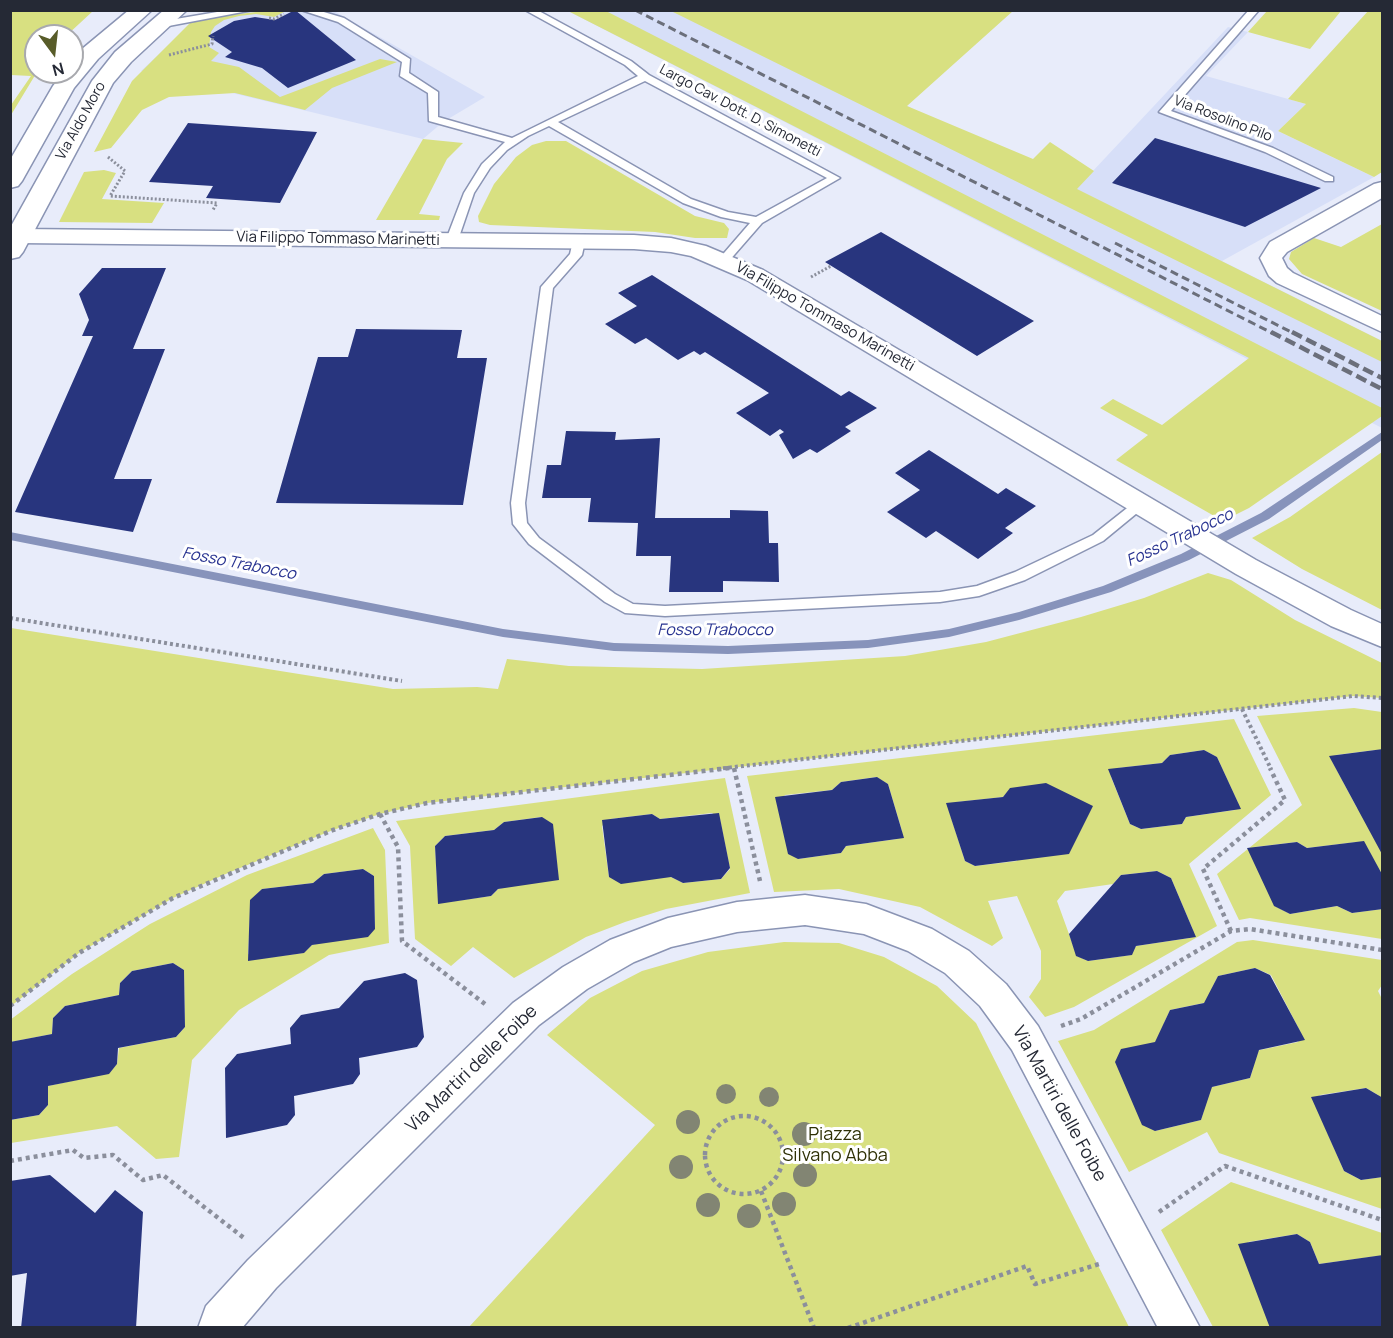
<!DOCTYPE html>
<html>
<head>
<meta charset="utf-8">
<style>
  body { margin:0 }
  #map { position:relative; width:1393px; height:1338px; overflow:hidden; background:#e8ecfa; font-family:Manrope,sans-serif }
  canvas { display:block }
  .frame { position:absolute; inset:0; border:12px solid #252935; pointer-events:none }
  .north { position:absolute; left:24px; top:24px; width:60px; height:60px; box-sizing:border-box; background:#fff; border:2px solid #a8a9ae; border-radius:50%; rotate:165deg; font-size:16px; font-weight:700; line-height:24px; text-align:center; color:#252935 }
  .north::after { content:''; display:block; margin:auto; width:21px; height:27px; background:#585c29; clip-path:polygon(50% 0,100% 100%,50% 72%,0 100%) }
</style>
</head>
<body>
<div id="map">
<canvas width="1393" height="1338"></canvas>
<div class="frame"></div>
<div class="north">N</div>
</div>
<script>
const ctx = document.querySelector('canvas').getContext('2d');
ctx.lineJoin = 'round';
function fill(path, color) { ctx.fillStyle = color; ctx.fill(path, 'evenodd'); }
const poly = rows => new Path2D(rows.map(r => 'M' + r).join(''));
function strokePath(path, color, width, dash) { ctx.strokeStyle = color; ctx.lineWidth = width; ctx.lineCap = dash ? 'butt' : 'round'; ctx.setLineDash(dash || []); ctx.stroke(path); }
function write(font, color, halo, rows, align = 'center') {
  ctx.font = font + ' Manrope,sans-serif'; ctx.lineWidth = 6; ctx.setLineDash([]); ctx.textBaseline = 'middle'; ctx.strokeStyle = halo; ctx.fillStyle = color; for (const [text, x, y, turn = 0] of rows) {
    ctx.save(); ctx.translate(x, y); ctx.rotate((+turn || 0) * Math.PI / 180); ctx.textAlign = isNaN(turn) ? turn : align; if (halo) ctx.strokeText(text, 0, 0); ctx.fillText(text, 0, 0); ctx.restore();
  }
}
const built = poly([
  [205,11,334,11,485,97,443,122,423,139,141,71],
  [568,11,714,11,1076,189,1228,27,1248,32,1206,76,1306,104,1278,131,1374,177,1222,261,1382,341,1382,428]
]);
const green = poly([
  [11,10,93,11,66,36,36,36,37,72,11,115,11,105,31,76,11,75],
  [1369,10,1382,11,1382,172,1374,177,1278,131,1306,104,1288,99],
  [264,11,284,12,274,17,256,14,239,16,224,20,215,26,211,32,209,47,219,53,211,61,239,67,280,97,380,59,397,62,332,88,305,110,235,93,169,97,142,110,111,148,94,152,132,81,190,23,215,17],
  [568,11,606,11,1382,408,1382,416,1249,508,1223,521,1116,460,1148,435,1100,408,1113,399,1162,425,1249,358],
  [671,11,1013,11,907,106,1033,159,1050,142,1094,171,1077,189,1382,341,1382,362],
  [1267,11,1267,10,1341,11,1310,49,1248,32],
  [423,139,463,143,447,159,419,214,440,216,439,220,376,220],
  [546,141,566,141,695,216,724,223,729,229,727,238,695,238,655,232,490,225,479,222,478,216,494,184,516,157,532,145],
  [104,170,116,173,102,199,164,203,152,223,59,222,84,172],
  [1382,224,1382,311,1302,274,1289,259,1291,252,1314,238,1341,247],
  [1382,452,1382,610,1302,569,1252,538,1290,517],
  [1208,573,1231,580,1295,620,1382,663,1382,698,1353,696,427,803,380,814,333,830,228,873,173,898,79,953,11,1006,11,628,393,689,477,687,498,689,507,659,569,666,702,669,905,656,986,642,1081,617,1144,598],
  [1354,708,1382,712,1382,754,1375,750,1336,755,1332,761,1357,808,1372,815,1382,813,1382,876,1367,847,1357,842,1307,848,1297,842,1255,847,1275,906,1290,914,1337,906,1352,913,1382,909,1382,939,1250,918,1239,920,1217,874,1302,805,1257,716],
  [1234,719,1271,795,1189,864,1217,926,1074,1007,1045,1017,1029,997,1041,979,1041,951,1017,896,988,901,1003,938,992,946,920,907,839,889,774,892,747,776],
  [1204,750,1217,757,1238,803,1235,810,1186,817,1182,824,1141,829,1130,824,1111,777,1118,768,1162,763,1170,755],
  [876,777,888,784,902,831,897,839,846,846,841,853,798,859,777,805,785,795,832,790,841,782],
  [1011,788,1017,861,975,866,965,861,949,811,957,802,1003,797],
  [1157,871,1171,878,1193,930,1189,938,1136,946,1131,955,1088,961,1077,956,1057,901,1065,891,1113,884,1121,875],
  [725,778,750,893,666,909,625,922,586,937,514,978,473,947,451,966,415,939,410,846,396,821],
  [712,813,720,819,730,869,721,879,683,883,671,877,609,877,602,826,610,819,652,814,660,819],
  [541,817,552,824,558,873,498,889,491,896,447,902,438,897,435,846,445,836,494,830,504,822],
  [373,828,385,850,389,943,329,955,239,1010,192,1060,179,1157,156,1159,117,1126,11,1143,10,1120,39,1115,48,1105,48,1086,109,1073,117,1064,119,1048,176,1037,185,1027,184,970,173,963,132,971,120,983,119,995,65,1006,53,1018,52,1034,11,1042,10,1020,72,974,150,924,247,875],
  [363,869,374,876,375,928,312,945,303,953,257,959,248,954,251,900,262,889,313,883,324,874],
  [1253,940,1382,960,1382,985,1378,991,1382,999,1382,1105,1378,1095,1366,1088,1320,1095,1315,1104,1344,1171,1361,1180,1382,1177,1382,1209,1219,1153,1207,1132,1129,1172,1058,1041,1094,1030,1237,942],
  [1255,968,1271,975,1301,1033,1298,1042,1246,1053,1253,1069,1250,1078,1195,1091,1204,1110,1201,1120,1155,1131,1171,1039,1164,1023,1170,1010,1218,1000,1212,988,1218,976],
  [784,942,839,943,884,957,937,986,976,1023,1129,1327,469,1327,655,1125,547,1035,590,998,642,971,708,952],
  [1231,1182,1382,1233,1382,1258,1378,1256,1319,1264,1310,1242,1297,1234,1248,1242,1270,1327,1213,1327,1161,1230]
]);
const stream = poly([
  [1382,432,1382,440,1269,519,1189,560,1111,592,1019,620,949,637,868,648,728,654,614,651,503,637,10,540,10,532,503,629,614,643,728,646,868,640,949,629,1019,612,1103,586,1181,554,1261,513,1382,432]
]);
const building = poly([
  [295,10,356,60,288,88,262,68,225,57,232,52,208,36,234,21,255,17,275,20],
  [188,123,317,132,280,203,206,198,213,186,149,182],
  [1155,138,1321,188,1245,227,1112,183],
  [881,232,1034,321,977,356,825,262],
  [102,268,166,268,133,349,165,349,114,479,152,479,133,532,15,512,93,336,82,336,89,320,79,294],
  [652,275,841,396,849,391,877,408,845,427,851,431,817,453,810,449,793,459,779,435,784,432,780,429,770,436,736,413,769,393,705,352,700,355,694,351,678,360,646,338,635,344,605,324,637,306,618,293],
  [356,329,462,330,457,358,487,358,463,505,276,503,318,357,348,357],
  [566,431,616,432,615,440,660,438,655,518,730,518,730,510,768,511,769,543,778,543,779,582,723,581,723,592,669,592,671,556,636,556,638,523,588,522,591,498,542,498,547,465,561,465],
  [929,450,998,494,1006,488,1036,506,1005,528,1013,533,978,559,936,531,926,538,887,512,920,490,895,473],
  [1383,749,1383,856,1329,756],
  [1204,750,1217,757,1241,809,1186,817,1182,824,1141,829,1130,824,1108,769,1162,763,1170,755],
  [877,777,888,784,904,838,846,846,841,853,798,859,788,854,775,797,832,790,841,782],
  [1046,783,1093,806,1069,854,975,866,965,861,946,803,1003,797,1010,788],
  [719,813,730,868,721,879,683,883,671,877,621,884,609,877,602,820,652,814,660,819],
  [542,817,553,824,559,880,498,889,491,896,438,904,435,846,445,836,494,830,504,822],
  [1364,841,1383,876,1383,909,1352,913,1337,906,1290,914,1274,906,1247,848,1297,842,1307,848],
  [363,869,374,876,375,929,368,937,312,945,304,953,248,961,250,900,262,889,313,883,324,874],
  [1157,871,1171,878,1196,937,1136,946,1132,955,1088,961,1076,956,1069,934,1121,875],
  [173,963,184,970,185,1027,176,1037,118,1048,117,1064,109,1074,48,1086,48,1105,39,1115,10,1120,10,1042,52,1034,53,1018,65,1006,119,995,120,983,132,971],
  [1255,968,1270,975,1305,1040,1259,1050,1250,1078,1212,1087,1201,1120,1155,1131,1142,1125,1115,1062,1121,1049,1155,1042,1170,1010,1204,1003,1218,976],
  [405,973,417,980,424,1037,417,1047,359,1058,360,1074,353,1084,294,1096,295,1115,287,1125,226,1138,225,1068,237,1054,291,1044,290,1028,301,1015,339,1008,364,981],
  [1366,1088,1383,1098,1383,1177,1361,1180,1344,1171,1311,1097],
  [50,1175,95,1213,115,1190,143,1212,136,1328,21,1328,27,1273,10,1276,10,1181],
  [1297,1234,1310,1242,1319,1264,1383,1255,1383,1328,1270,1328,1238,1244]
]);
const pathFar2 = poly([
  [269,18,274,19,284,14],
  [169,55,212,44,213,36],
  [108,157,125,171,110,196,217,203,213,210],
  [811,277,831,266]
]);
const pathFar1 = poly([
  [10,618,402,681],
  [1242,709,1271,769],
  [717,769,1353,696,1382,698]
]);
const path = poly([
  [734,768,760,881],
  [380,814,398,847,402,941,485,1004],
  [1231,931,1203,869,1285,800,1270,768],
  [10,1006,79,953,173,898,333,830,380,814,427,803,730,768],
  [1061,1026,1081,1019,1231,931,1250,929,1382,950],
  '705 1155a39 39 0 1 1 78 0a39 39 0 1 1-78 0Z',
  [10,1161,73,1150,84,1158,113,1155,143,1180,163,1175,244,1238],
  [761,1191,814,1328],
  [1159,1212,1225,1166,1382,1220],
  [848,1328,1027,1266,1035,1284,1099,1264]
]);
const service = poly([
  [229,10,253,10,158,28,153,25,158,22,229,10],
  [301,10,317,10,344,18,410,59,409,73,438,92,438,117,512,138,638,76,625,65,525,10,537,10,631,61,649,75,840,178,762,223,728,262,724,263,718,260,750,223,721,217,683,203,549,126,528,136,507,150,490,168,474,193,458,240,456,242,448,242,446,240,464,193,482,164,505,142,429,121,428,93,400,76,402,62,338,22,301,10],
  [645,81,827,178,756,217,728,212,691,199,558,122,645,81],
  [1249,10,1259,10,1171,111,1273,148,1333,177,1333,181,1325,181,1265,152,1159,112,1249,10],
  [579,238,585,241,582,255,553,288,525,503,527,523,539,538,615,594,633,604,665,606,940,592,977,586,1015,572,1093,535,1136,501,1146,501,1148,504,1103,541,1025,580,979,596,940,602,665,616,625,613,605,602,529,544,513,524,511,503,541,287,570,254,573,241,579,238]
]);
const minor = poly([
  [1382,182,1382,198,1287,252,1282,258,1287,268,1293,273,1382,316,1382,332,1277,283,1269,276,1260,258,1270,242,1374,184,1382,182],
  [19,229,634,235,671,238,706,246,763,270,1256,560,1351,610,1382,624,1382,647,1331,626,1236,574,747,280,691,256,671,252,634,249,19,243,11,241,10,232,19,229],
  [805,895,866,904,932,929,969,951,1006,984,1038,1026,1200,1328,1158,1328,1012,1050,980,1006,945,973,908,951,864,934,805,925,737,932,671,947,634,962,587,989,539,1025,276,1288,242,1328,198,1328,206,1306,248,1260,513,1003,563,967,610,940,668,918,737,902,805,895]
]);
const tertiary = poly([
  [129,10,152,10,98,59,74,88,22,181,18,186,10,188,10,160,53,86,64,72,72,72,72,62,82,49,129,10],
  [164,10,187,10,131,62,113,83,23,252,19,257,10,259,10,228,92,81,115,52,164,10]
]);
const railFar1 = poly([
  [635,10,1274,334],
  [1115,243,1295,334]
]);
const rail = poly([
  [1271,332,1382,389],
  [1292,332,1382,378]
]);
const trees = [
  [726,1094,10],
  [769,1097,10],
  [688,1122,12],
  [804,1134,12],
  [681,1167,12],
  [805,1175,12],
  [784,1204,12],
  [708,1205,12],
  [749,1216,12]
];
const farStreetnames = [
  ["Largo Cav. Dott. D. Simonetti",740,111,28],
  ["Via Rosolino Pilo",1223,119,21],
  ["Via Aldo Moro",81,121,-61]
];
const streetNames = [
  ["Via Filippo Tommaso Marinetti",338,239,1],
  ["Via Filippo Tommaso Marinetti",825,317,30]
];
const waterNames = [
  ["Fosso Trabocco",1180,538,-25],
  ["Fosso Trabocco",239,564,11],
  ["Fosso Trabocco",715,631]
];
const nearStreetnames = [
  ["Via Martiri delle Foibe",472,1069,-44],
  ["Via Martiri delle Foibe",1059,1104,61]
];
const nearParknames = [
  ["Piazza",835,1135],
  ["Silvano Abba",835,1156]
];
fill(built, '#d7dff8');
fill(green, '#d8e081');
fill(stream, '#8793bb');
fill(building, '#28357e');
strokePath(service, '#8a94b4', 3);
strokePath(minor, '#8a94b4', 3);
strokePath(tertiary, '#8a94b4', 3);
strokePath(pathFar2, '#8b8f9c', 3, [2, 2]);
strokePath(pathFar1, '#8b8f9c', 4, [3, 3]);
strokePath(path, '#8b8f9c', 4.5, [4, 4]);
fill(service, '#fff');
fill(minor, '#fff');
fill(tertiary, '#fff');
strokePath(railFar1, '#6b6f7b', 3, [8, 4.5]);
strokePath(rail, '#6b6f7b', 4.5, [11, 5]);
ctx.fillStyle = '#828573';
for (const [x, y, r] of trees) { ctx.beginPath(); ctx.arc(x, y, r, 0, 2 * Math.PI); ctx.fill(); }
write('14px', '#252935', '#fff', farStreetnames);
write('15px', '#252935', '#fff', streetNames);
write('italic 16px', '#283391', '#fff', waterNames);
write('18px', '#252935', '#fff', nearStreetnames);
write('18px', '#2e3005', '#fff', nearParknames);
</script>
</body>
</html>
